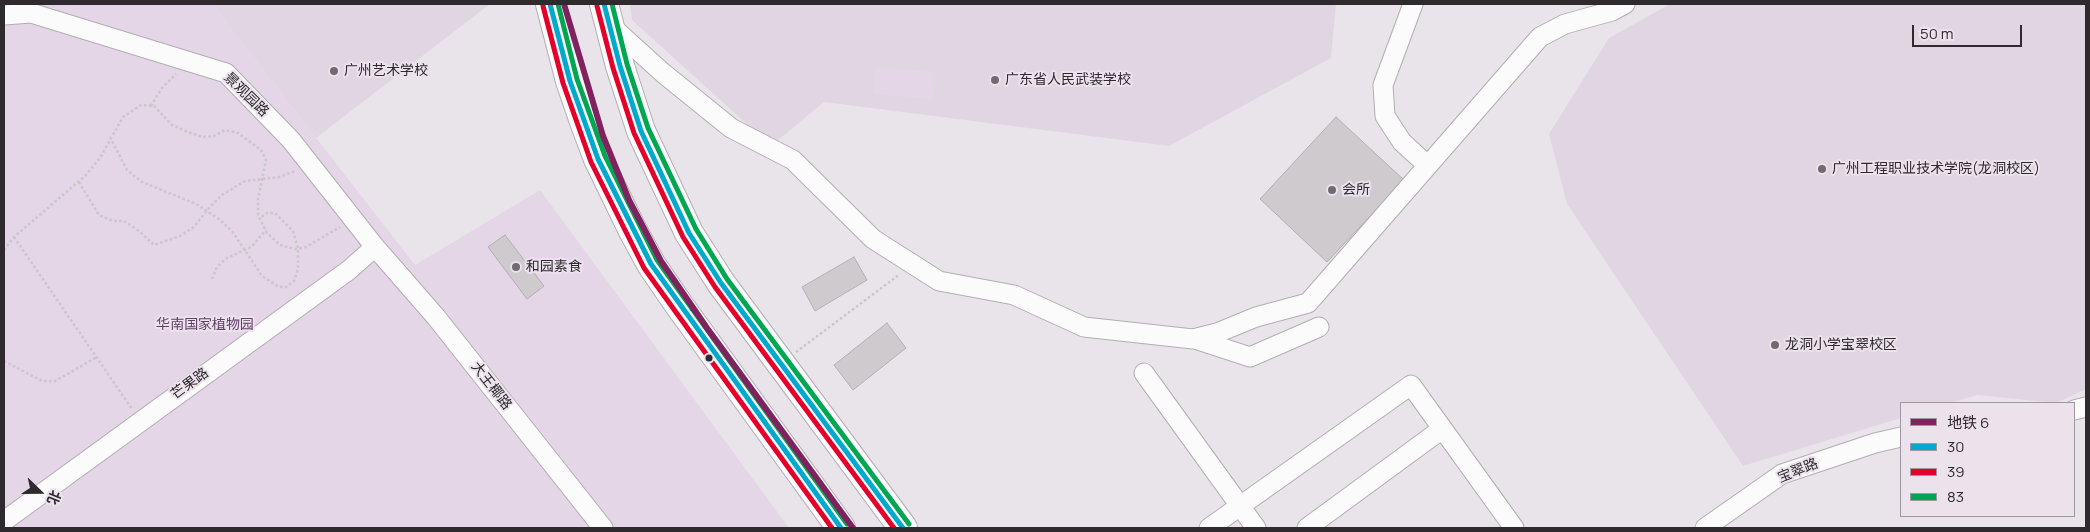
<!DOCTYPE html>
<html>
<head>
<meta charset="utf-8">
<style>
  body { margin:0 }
  #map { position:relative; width:2090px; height:532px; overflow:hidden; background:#e9e4ea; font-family:Manrope,"Noto Sans SC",sans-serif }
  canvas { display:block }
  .frame { position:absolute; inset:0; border:5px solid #2e2a2e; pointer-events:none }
  .legend { position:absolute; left:1900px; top:402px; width:175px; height:115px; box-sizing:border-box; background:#ebe2ec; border:1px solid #9f98a0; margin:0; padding:6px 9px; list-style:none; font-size:15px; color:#2e2a2e }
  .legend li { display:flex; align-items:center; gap:10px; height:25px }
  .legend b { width:25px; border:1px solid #9f98a0 }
  .north { position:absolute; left:15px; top:467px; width:50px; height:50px; -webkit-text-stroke:4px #ebe2ec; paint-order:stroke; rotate:112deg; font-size:14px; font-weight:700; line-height:20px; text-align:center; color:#2e2a2e }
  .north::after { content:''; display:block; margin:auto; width:18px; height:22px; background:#2e2a2e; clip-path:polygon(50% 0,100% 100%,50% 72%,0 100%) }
  .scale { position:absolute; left:1912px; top:25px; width:110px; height:22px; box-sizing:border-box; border:2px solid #2e2a2e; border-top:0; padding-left:6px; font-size:15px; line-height:18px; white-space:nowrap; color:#2e2a2e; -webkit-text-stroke:4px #ebe2ec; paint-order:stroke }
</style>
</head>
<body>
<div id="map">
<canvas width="2090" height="532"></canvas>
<div class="frame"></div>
<ul class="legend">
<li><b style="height:6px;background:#80225f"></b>地铁 6</li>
<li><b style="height:6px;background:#00a9ce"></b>30</li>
<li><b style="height:6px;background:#e4002b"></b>39</li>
<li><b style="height:6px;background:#00a651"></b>83</li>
</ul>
<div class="north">北</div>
<div class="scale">50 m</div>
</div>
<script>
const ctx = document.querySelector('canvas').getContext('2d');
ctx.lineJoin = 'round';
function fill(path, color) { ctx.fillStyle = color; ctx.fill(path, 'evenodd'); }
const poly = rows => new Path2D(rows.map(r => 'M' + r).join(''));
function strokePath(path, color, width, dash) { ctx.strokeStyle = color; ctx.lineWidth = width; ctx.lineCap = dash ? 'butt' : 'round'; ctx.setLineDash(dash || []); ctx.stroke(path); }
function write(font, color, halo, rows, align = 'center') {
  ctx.font = font + ' Manrope,"Noto Sans SC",sans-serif'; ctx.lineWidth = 4; ctx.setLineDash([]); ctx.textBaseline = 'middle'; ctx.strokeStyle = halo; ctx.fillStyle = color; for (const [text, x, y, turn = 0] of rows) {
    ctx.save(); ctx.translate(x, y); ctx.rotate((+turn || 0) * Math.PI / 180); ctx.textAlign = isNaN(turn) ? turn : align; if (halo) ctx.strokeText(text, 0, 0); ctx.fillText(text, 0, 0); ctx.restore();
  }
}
const built = poly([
  [212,4,490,4,316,138],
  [630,4,1336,4,1331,58,1169,146,824,102,771,146,632,20],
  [1670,4,2086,4,2086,389,2056,403,1977,395,1950,403,1901,403,1901,418,1743,466,1567,204,1549,134,1609,38]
]);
const green = poly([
  [4,4,212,4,415,265,540,190,789,528,4,528],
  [876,67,936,72,933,99,873,94]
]);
const building = poly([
  [1336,117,1404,180,1327,262,1260,199,1336,117],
  [505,235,544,286,527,299,488,247,505,235],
  [854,257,867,280,815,311,802,287,854,257],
  [887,323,906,348,853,390,834,365,887,323]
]);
const path = poly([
  [151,106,162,88,176,74],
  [110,137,127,170,142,182,196,204,219,219,232,231,262,276,279,287,286,287,294,281,298,269,298,248,293,231,275,213,267,213,260,218],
  [79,182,99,215,113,221,124,221,139,231,154,245,180,236,194,227,208,209,222,195,245,181,279,177,295,171],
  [14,237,132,409],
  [4,250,14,237,85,176,100,158,123,117,141,105,154,106,172,125,188,132,202,137,214,136,225,130,238,133,261,150,266,160,258,199,258,215,267,233,280,245,295,249,306,247,340,227],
  [212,279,217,267,225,259,251,247,266,230],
  [796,352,900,274],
  [4,361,42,381,55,381,97,357]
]);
const minor = poly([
  [1413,4,1383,85,1385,116,1402,142,1426,164],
  [4,15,31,13,226,73,291,140,375,247,436,317,603,528],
  [610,25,663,73,731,128,793,160,873,239,939,281,1014,295,1084,327,1193,339,1217,333,1256,317,1308,303,1540,37,1565,24,1612,11,1625,4],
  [1195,339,1250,357,1319,327],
  [1144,373,1256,528],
  [2074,410,2086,407],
  [4,521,349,270,375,247],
  [1209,528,1411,385,1514,528],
  [1307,528,1442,429],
  [1705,528,1782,474,1875,443,1901,437]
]);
const highway = poly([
  [550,4,570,81,583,119,598,159,632,229,651,264,679,305,841,528],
  [604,4,620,66,641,131,689,233,721,283,903,528]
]);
const bus1 = poly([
  [550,4,570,81,598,159,651,264,841,528],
  [604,4,620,66,641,131,689,233,721,283,903,528]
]);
const bus2 = poly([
  [543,6,563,83,591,162,644,268,832,528],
  [597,6,613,68,634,133,683,237,715,287,894,528]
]);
const bus3 = poly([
  [558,4,577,79,605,156,657,260,847,524],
  [612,4,627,64,648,128,696,229,727,279,909,524]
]);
const metro1 = poly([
  [564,4,603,136,629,200,661,261,707,328,853,528]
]);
const markers = [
  [334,71,5,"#6f6b70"],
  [995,80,5,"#6f6b70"],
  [1822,169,5,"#6f6b70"],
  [1332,190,5,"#6f6b70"],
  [516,267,5,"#6f6b70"],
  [1775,345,5,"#6f6b70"],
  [709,358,4.5,"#2e2a2e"]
];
const poiNames = [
  ["广州艺术学校",344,71],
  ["广东省人民武装学校",1005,80],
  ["广州工程职业技术学院(龙洞校区)",1832,169],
  ["会所",1342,190],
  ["和园素食",526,267],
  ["龙洞小学宝翠校区",1785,345]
];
const streetNames = [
  ["景观园路",246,95,44],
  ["芒果路",190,384,-36],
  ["大王椰路",491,386,52],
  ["宝翠路",1798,471,-22]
];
const parkNames = [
  ["华南国家植物园",205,325]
];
fill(built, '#e0d6e2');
fill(green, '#e4d5e7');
fill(building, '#cecace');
strokePath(building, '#b3afb4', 1);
strokePath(minor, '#b2aeb2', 21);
strokePath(highway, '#b2aeb2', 30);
strokePath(path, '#c8c7c9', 2.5, [2.5, 2.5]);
strokePath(minor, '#fcfbfc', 19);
strokePath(highway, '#fcfbfc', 28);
strokePath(bus1, '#00a9ce', 5);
strokePath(bus2, '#e4002b', 5);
strokePath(bus3, '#00a651', 5);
strokePath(metro1, '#80225f', 6);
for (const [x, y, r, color] of markers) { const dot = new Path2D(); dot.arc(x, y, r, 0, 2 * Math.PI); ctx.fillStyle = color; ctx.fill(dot); strokePath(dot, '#ebe2ec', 2); }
write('14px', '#2e2a2e', '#ebe2ec', poiNames, 'left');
write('14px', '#2e2a2e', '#ebe2ec', streetNames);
write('14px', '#634169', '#ebe2ec', parkNames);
</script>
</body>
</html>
